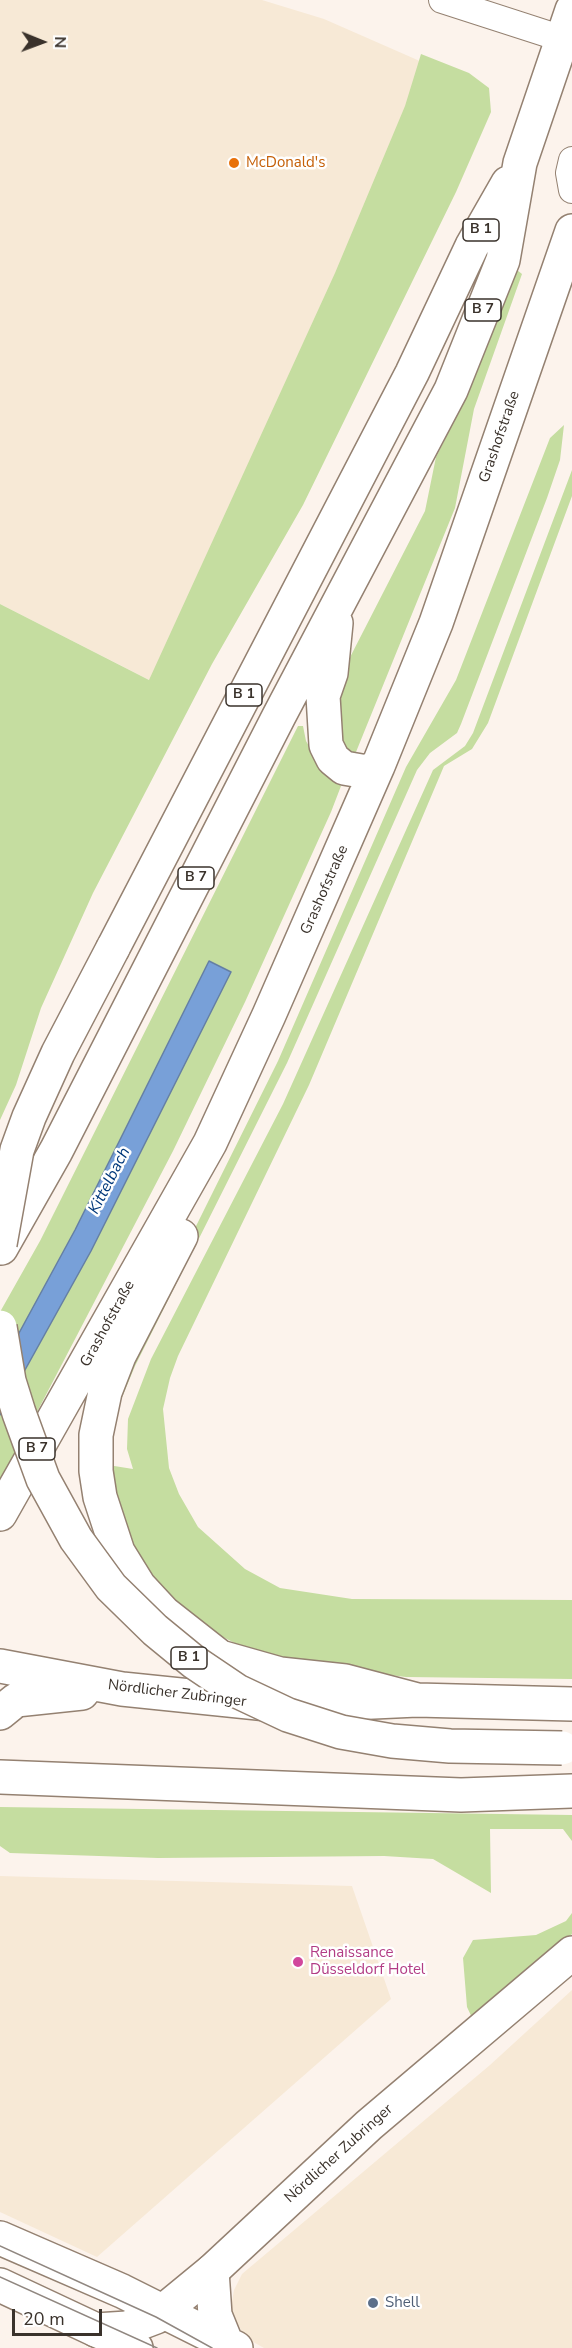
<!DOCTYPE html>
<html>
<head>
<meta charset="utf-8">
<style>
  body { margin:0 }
  #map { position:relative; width:572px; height:2348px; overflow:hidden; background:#fcf3ec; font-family:"Nunito Sans",sans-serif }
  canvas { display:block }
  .north { position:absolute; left:12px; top:12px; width:60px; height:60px; -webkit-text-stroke:4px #fff; paint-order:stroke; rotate:91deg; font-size:16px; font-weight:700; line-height:24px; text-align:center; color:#3a322b }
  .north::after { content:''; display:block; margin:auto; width:21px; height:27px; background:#3a322b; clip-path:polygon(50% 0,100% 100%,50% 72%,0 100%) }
  .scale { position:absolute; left:12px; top:2309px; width:90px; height:27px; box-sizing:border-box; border:3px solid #3a322b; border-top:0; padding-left:8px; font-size:18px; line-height:21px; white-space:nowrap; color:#3a322b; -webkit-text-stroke:4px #fff; paint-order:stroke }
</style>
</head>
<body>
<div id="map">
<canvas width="572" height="2348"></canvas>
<div class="north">N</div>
<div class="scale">20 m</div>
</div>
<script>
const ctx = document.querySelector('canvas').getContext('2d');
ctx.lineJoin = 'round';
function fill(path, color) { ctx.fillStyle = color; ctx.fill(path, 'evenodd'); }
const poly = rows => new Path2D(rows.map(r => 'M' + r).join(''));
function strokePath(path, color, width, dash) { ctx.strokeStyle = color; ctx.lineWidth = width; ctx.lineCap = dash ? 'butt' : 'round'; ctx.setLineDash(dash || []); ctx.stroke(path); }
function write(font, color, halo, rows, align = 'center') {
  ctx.font = font + ' "Nunito Sans",sans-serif'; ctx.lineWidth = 5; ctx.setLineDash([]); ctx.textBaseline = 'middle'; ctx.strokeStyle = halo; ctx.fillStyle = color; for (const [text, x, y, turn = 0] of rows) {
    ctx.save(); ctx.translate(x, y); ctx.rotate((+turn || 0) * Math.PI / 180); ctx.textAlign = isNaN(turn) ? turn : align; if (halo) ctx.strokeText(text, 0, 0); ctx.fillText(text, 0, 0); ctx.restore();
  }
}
const commercial = poly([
  [0,0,262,0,324,19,438,69,163,687,0,604],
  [0,1876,352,1886,391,1999,97,2257,0,2212],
  [572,1990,572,2348,264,2348,246,2338,230,2312,234,2290,242,2274,490,2065]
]);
const green = poly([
  [421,54,469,73,489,88,491,112,456,192,303,505,212,664,93,893,41,1008,16,1085,0,1120,0,604,149,680,335,273,405,106],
  [517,270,522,274,474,409,455,508,356,752,350,754,338,739,335,730,344,669,425,511,436,457,465,400],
  [564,425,560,460,547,498,461,724,457,733,430,753,417,770,287,1063,135,1366,116,1412,128,1363,278,1061,406,767,456,680,550,438],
  [572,470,572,496,488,723,472,749,444,766,309,1085,178,1356,170,1378,163,1409,169,1468,179,1494,198,1527,245,1569,280,1588,352,1599,572,1600,572,1679,406,1677,301,1664,252,1652,194,1622,160,1590,130,1549,108,1465,133,1469,127,1449,128,1419,151,1359,283,1104,433,770,465,746,473,733],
  [298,726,303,726,306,741,324,772,341,786,331,812,245,1002,173,1151,0,1483,0,1312,40,1241],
  [0,1807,572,1815,572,1841,563,1829,490,1829,491,1893,433,1859,384,1856,158,1858,10,1853,0,1846],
  [572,1913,572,1934,474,2022,467,2007,463,1958,473,1940,536,1935,566,1921]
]);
const water = poly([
  [209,961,231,972,91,1251,0,1415,0,1368,75,1230,209,961]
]);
const minor = poly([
  [442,0,563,39,572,36],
  [572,160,569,173,572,190]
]);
const tertiary = poly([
  [0,2238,122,2291,236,2348],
  [212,2271,215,2315,226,2342],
  [96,2330,136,2348]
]);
const secondary = poly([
  [0,2285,96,2330,127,2328,156,2317,212,2271,369,2125,572,1953]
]);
const primary = poly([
  [336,623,331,673,323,696,326,745,333,759,344,768,367,772,378,766],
  [113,948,412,373,472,246,508,183],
  [181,1236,119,1356,105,1392,96,1435,96,1471,100,1497,118,1552,139,1586,164,1613,220,1657,280,1674,345,1681,417,1700],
  [1,1248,56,1151,279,716,451,390,503,260,520,163,572,10],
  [0,1514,210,1143,269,1015,378,766,436,623,572,231],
  [0,1666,122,1689,287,1706,417,1700,572,1704],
  [0,1713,16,1700,82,1693],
  [0,1777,461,1795,572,1791]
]);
const tram = poly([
  [0,2246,156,2317,212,2348],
  [0,2277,157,2348]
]);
const primaryBridge = poly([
  [0,1244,17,1150,29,1117,58,1053,113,948],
  [0,1327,9,1381,19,1413,43,1479,76,1539,111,1587,155,1630,194,1662,237,1691,288,1715,341,1732,392,1741,450,1746,562,1748]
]);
const markers = [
  [234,163,6,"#e8710a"],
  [298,1962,6,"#d1479c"],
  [373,2303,6,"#5c6f8a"]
];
const shields = [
  [481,230,36],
  [483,310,36],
  [244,695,36],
  [196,878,36],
  [37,1449,36],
  [189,1658,36]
];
const shieldNames = [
  ["B 1",481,230],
  ["B 7",483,310],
  ["B 1",244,695],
  ["B 7",196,878],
  ["B 7",37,1449],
  ["B 1",189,1658]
];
const foodNames = [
  ["McDonald's",246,163]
];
const streetNames = [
  ["Grashofstraße",500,437,-71],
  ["Grashofstraße",325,890,-66],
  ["Grashofstraße",108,1324,-61],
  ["Nördlicher Zubringer",177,1694,7],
  ["Nördlicher Zubringer",339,2154,-42]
];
const hotelNames = [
  ["Renaissance",310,1953],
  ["Düsseldorf Hotel",310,1970]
];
const serviceNames = [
  ["Shell",385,2303]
];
const waterNames = [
  ["Kittelbach",110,1181,-63]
];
fill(commercial, '#f7e9d6');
fill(green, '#c5dda0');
fill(water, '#78a0d8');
strokePath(water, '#657fa4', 1.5);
strokePath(minor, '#948171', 28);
strokePath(tertiary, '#948171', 36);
strokePath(secondary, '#948171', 36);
strokePath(primary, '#948171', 36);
strokePath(minor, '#fff', 26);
strokePath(tertiary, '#fff', 33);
strokePath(secondary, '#fff', 33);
strokePath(primary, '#fff', 33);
strokePath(tram, '#908780', 1.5);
strokePath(primaryBridge, '#948171', 36, []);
strokePath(primaryBridge, '#fff', 33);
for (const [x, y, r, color] of markers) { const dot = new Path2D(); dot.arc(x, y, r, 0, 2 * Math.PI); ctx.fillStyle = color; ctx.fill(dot); strokePath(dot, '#fff', 2); }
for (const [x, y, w] of shields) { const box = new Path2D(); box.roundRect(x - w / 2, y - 11, w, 22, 4.5); ctx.fillStyle = '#fff'; ctx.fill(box); strokePath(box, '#3a322b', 1.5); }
write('bold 14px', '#3a322b', null, shieldNames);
write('15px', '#c56008', '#fff', foodNames, 'left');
write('15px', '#3a322b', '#fff', streetNames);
write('15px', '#b23c85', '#fff', hotelNames, 'left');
write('15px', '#4e5e75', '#fff', serviceNames, 'left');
write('italic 16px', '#01387a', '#fff', waterNames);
</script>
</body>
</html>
